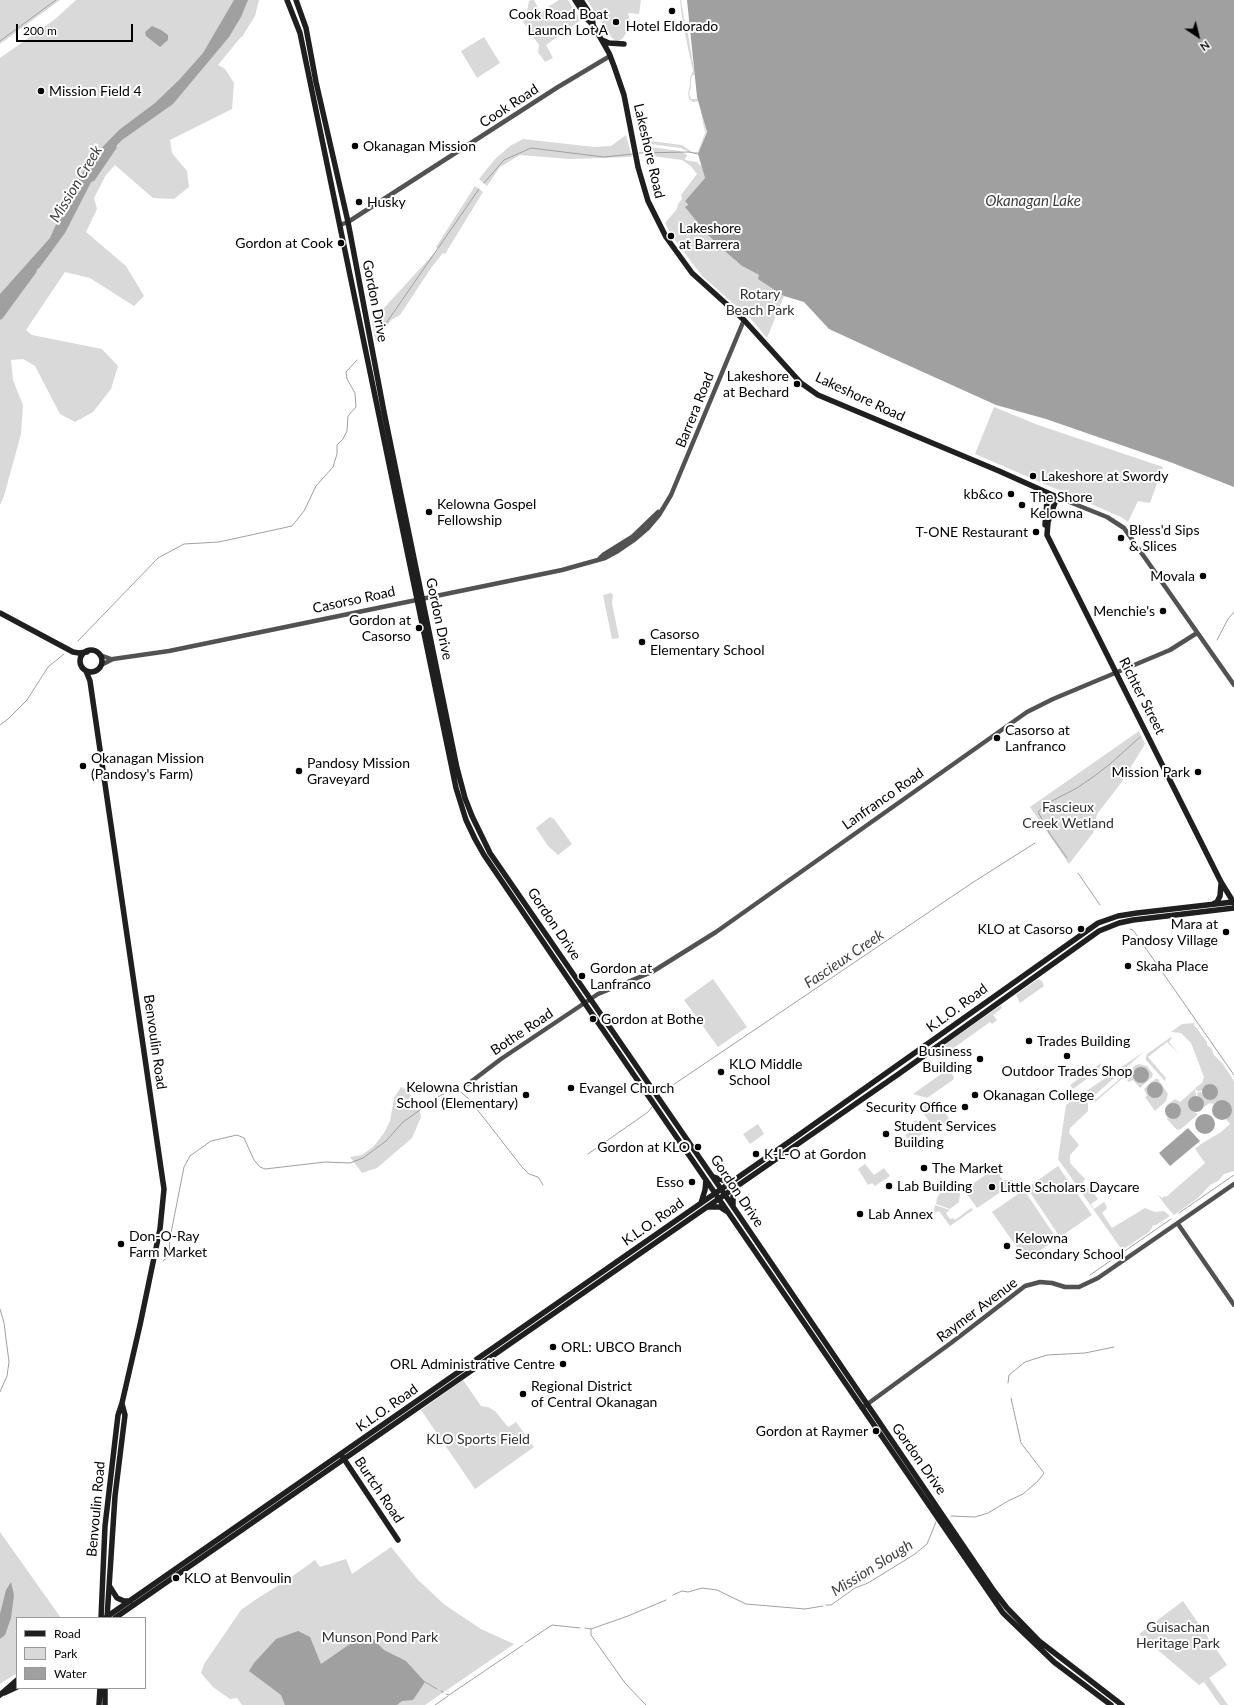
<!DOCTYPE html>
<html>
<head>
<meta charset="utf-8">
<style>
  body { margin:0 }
  #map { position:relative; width:1234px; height:1705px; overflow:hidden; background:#fff; font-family:Lato,sans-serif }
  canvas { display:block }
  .legend { position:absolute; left:16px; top:1617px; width:130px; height:72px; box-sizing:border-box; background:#fff; border:1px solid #999; margin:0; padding:5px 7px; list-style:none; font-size:12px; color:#000 }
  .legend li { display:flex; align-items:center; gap:8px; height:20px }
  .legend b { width:20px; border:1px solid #999 }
  .north { position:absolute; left:1178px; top:16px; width:40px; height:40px; -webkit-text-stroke:3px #fff; paint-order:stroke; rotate:145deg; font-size:11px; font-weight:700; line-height:16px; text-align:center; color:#000 }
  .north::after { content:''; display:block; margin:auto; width:14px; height:18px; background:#000; clip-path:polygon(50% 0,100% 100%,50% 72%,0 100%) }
  .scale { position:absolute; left:16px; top:24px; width:117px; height:18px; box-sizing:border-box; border:2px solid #000; border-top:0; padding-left:5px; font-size:12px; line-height:14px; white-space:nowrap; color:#000; -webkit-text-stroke:3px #fff; paint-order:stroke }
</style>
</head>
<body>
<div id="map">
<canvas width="1234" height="1705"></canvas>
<ul class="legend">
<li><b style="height:5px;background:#1f1f1f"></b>Road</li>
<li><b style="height:11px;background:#d9d9d9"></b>Park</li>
<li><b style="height:11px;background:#a0a0a0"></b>Water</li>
</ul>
<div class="north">N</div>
<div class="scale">200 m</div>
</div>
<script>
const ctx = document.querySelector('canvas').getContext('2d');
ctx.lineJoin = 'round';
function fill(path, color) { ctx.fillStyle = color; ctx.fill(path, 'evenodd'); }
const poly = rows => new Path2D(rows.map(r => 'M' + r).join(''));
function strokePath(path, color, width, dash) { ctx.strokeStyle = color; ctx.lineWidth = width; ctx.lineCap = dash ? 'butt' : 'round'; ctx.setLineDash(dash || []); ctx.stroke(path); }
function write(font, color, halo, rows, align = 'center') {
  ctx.font = font + ' Lato,sans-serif'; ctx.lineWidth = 4; ctx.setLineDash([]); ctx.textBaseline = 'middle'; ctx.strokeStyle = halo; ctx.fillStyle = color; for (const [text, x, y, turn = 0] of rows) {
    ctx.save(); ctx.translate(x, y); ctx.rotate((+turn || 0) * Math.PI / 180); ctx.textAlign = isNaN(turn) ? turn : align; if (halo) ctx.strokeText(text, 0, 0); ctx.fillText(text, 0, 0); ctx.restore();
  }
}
const green = poly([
  [0,0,60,0,0,44],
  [76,0,259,0,255,16,242,37,241,37,218,65,225,69,234,83,232,109,170,140,172,153,187,171,189,187,174,199,153,198,115,165,106,175,94,198,97,209,86,232,126,266,144,296,134,306,90,278,65,272,26,330,32,335,102,349,118,366,111,389,93,412,75,422,60,414,35,366,23,359,11,360,13,380,23,405,21,434,4,496,0,505,0,58,54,20],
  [532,0,534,0,540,12,559,0,568,0,581,20,546,45,553,58,545,62,538,52,539,45,520,17,527,12,529,1],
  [587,0,641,0,639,14,628,13,630,22,627,32,622,39,617,42,611,37],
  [680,0,681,0,685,24,688,34,695,75,693,75,691,78,691,88,689,93,691,99,700,99,706,133,699,153,691,153,681,148,642,143,642,140,682,145,692,152,698,152,705,133,699,101,693,102,689,99,688,93,690,85,690,78,693,71,683,25],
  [484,37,500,63,477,78,461,51],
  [626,135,632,157,570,159,520,155,500,167,487,186,479,179,495,159,510,146,523,139,594,147,611,146],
  [651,147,680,151,687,155,685,160,697,162,702,167,705,178,685,201,688,206,686,207,708,235,728,254,742,266,759,275,784,296,767,338,750,318,702,276,672,236,665,223,677,209,678,204,682,199,681,195,697,174,691,166,682,160,644,155,643,148],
  [475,186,483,192,445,254,443,253,431,268,400,315,391,320,376,343,372,321,438,249,436,247],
  [994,407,1038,425,1163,467,1150,503,1138,501,1128,522,1121,517,975,454],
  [611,593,613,595,612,603,619,638,612,639,603,595],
  [1139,731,1145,744,1121,783,1097,814,1093,833,1069,864,1030,807],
  [550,817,554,819,572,844,558,855,548,846,536,828],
  [713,979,747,1027,718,1047,684,1000],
  [1038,979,1042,981,1044,986,1020,1003,1016,995],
  [1000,1006,1002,1008,993,1015,997,1020,996,1021,992,1024,990,1022,948,1052,944,1048,944,1047,947,1043],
  [1194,1023,1194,1025,1207,1042,1207,1045,1211,1048,1214,1055,1223,1064,1234,1081,1234,1171,1224,1174,1218,1181,1210,1185,1198,1198,1174,1215,1166,1206,1157,1194,1162,1198,1165,1196,1166,1197,1205,1163,1195,1149,1201,1144,1221,1132,1230,1124,1226,1119,1227,1118,1231,1106,1226,1101,1215,1102,1214,1104,1210,1103,1204,1107,1201,1098,1197,1095,1198,1092,1201,1092,1206,1100,1217,1088,1213,1085,1201,1091,1197,1091,1195,1088,1202,1083,1204,1077,1191,1043,1181,1033,1171,1032,1182,1024],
  [1171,1037,1172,1038,1169,1042,1178,1053,1167,1042,1148,1057,1166,1078,1165,1081,1146,1060,1146,1057,1147,1054],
  [1145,1051,1088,1101,1088,1111,1070,1128,1069,1133,1079,1145,1070,1155,1070,1163,1085,1179,1083,1182,1087,1188,1092,1185,1094,1187,1091,1190,1098,1199,1091,1204,1094,1209,1104,1202,1105,1203,1107,1208,1102,1213,1112,1228,1145,1208,1155,1212,1164,1211,1170,1216,1156,1225,1152,1226,1152,1228,1149,1232,1122,1250,1058,1159,1066,1105],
  [1101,1063,1099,1070,1073,1089,1070,1085],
  [1139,1064,1147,1066,1153,1074,1152,1077,1143,1085,1140,1088,1133,1080,1129,1082,1124,1077,1094,1103,1095,1100,1136,1065],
  [948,1069,954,1077,953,1080,927,1098,913,1094],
  [1155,1079,1158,1079,1168,1094,1166,1101,1155,1111,1145,1097,1147,1096,1144,1089],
  [401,1087,407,1090,418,1104,421,1117,412,1138,377,1168,362,1173,350,1157,362,1155,374,1146,384,1133,390,1121,394,1098],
  [1195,1089,1196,1096,1189,1100,1189,1108,1192,1111,1198,1114,1181,1129,1177,1130,1166,1118,1174,1119,1178,1117,1181,1112,1173,1103,1168,1104,1175,1099,1180,1102],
  [929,1101,939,1104,950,1120,935,1130,922,1111,925,1109,922,1106],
  [916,1120,925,1132,910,1142,905,1135,910,1132,911,1123],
  [758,1124,764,1134,750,1144,743,1134],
  [865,1164,874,1175,884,1168,890,1176,875,1186,872,1183,868,1185,858,1169],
  [1001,1164,1000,1168,1000,1176,1003,1180,1012,1180,1014,1183,977,1208,964,1190],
  [1058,1166,1092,1215,1060,1237,1027,1188],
  [951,1184,960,1194,959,1202,950,1209,936,1204,937,1198,940,1193,944,1188],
  [1024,1190,1057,1239,1026,1260,992,1212],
  [935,1205,950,1210,946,1213,950,1219,953,1218,955,1220,971,1208,973,1210,950,1226,939,1211,933,1214],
  [463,1380,481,1406,488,1407,495,1411,508,1427,516,1422,534,1447,475,1489,421,1410],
  [0,1532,61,1618,17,1618,17,1673,0,1684],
  [391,1547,418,1580,445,1605,481,1629,514,1644,425,1705,242,1705,237,1698,230,1699,213,1687,201,1673,204,1664,241,1610,255,1600,287,1580,315,1560,320,1567,346,1559,352,1574],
  [1183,1601,1227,1665,1209,1678,1228,1705,1220,1705,1204,1682,1199,1685,1139,1634]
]);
const water = poly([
  [234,0,248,0,241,17,229,37,173,104,122,140,103,159,65,233,40,267,23,282,0,319,0,294,50,238,67,200,90,160,119,130,155,103,179,80,203,53],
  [687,0,1234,0,1234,487,1170,462,1046,419,996,405,892,358,829,329,804,302,784,296,758,279,759,275,742,266,728,254,708,235,685,207,688,205,685,201,705,178,698,154,707,132,697,97],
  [152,26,161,30,168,35,168,40,160,47,146,36,145,32],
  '1133 1075a8 8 0 1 1 16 0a8 8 0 1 1-16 0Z',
  '1147 1090a8 8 0 1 1 16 0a8 8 0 1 1-16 0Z',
  '1202 1092a8 8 0 1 1 16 0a8 8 0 1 1-16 0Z',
  '1188 1104a8 8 0 1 1 16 0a8 8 0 1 1-16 0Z',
  '1212 1110a10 10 0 1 1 20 0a10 10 0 1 1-20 0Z',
  '1165 1111a8 8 0 1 1 16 0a8 8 0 1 1-16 0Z',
  '1195 1124a10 10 0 1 1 20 0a10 10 0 1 1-20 0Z',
  [1188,1128,1200,1141,1170,1166,1159,1153],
  [11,1582,14,1595,11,1618,5,1635,0,1639,0,1614,6,1590],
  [298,1631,310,1637,321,1664,360,1637,371,1637,384,1650,406,1661,425,1682,413,1700,402,1701,397,1705,285,1705,281,1695,249,1671,254,1663,276,1639]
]);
const stream = poly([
  [0,41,56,0],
  [639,153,689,152,698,154],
  [484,183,504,160,531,148,604,157,633,154],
  [380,332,479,189],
  [1217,640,1228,619,1234,612],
  [78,641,158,558,184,544,219,542,292,526,304,511,316,486,333,467,337,454,337,445,343,439,347,431,348,416,356,407,355,393,347,379,346,372,357,360],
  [0,725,8,719,27,700,48,667,64,654],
  [1067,858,1050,834,1038,812,1046,804,1077,788,1093,777,1110,764,1140,737],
  [1078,873,1100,905],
  [1130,929,1133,930,1234,1075],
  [664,1091,972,883,1035,843],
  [588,1154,648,1112,652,1107],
  [1179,1213,1234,1175],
  [163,1261,169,1256,170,1238,184,1167,190,1156,211,1141,237,1135,244,1138,254,1160,260,1167,265,1169,325,1162,350,1163,363,1158,386,1141,403,1122,441,1095,457,1089,469,1099,522,1167,529,1174,538,1177,543,1185],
  [1090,1275,1171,1219],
  [0,1309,4,1323,9,1362,7,1376,0,1392],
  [1008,1383,1009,1375,1025,1362,1047,1355,1085,1353,1114,1347],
  [951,1516,975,1517,988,1513,1008,1501,1023,1494,1038,1481,1044,1473,1021,1443,1011,1398],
  [673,1595,682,1591,688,1592,702,1588,717,1590,746,1604,805,1609,823,1606],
  [826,1605,831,1605,855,1588,868,1583,915,1554,927,1544,936,1522],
  [585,1628,591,1629,628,1616,666,1600],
  [591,1629,591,1635,625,1683,646,1705],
  [525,1643,552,1625,580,1628],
  [425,1682,437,1689],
  [441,1691,443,1692],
  [446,1694,449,1695,523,1645],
  [435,1705,448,1696]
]);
const river = poly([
  [92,178,113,147],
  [0,316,33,271]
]);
const tertiary = poly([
  [340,225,348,222,558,87,610,56],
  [1057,497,1107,517,1124,528,1234,685],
  [599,559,603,555,632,537,658,512],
  [100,655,111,659],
  [101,665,113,659,169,651,562,570,605,558,618,551,634,540,648,528,659,515,671,495,744,320],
  [468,1084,501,1059,598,994,652,972,716,932,1027,712,1053,699,1170,650,1197,633],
  [1178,1224,1234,1305],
  [862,1408,951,1343,1025,1286,1040,1282,1052,1283,1065,1287,1079,1287,1098,1278,1234,1184]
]);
const secondary = poly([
  [287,0,300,33,456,788,466,820,475,839,484,855,588,1008,1003,1613,1054,1662,1111,1705],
  [296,0,306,28,316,82,348,222,384,412,457,768,465,798,472,816,490,853,721,1189,994,1591,1007,1608,1039,1641,1122,1705],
  [575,0,588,20,593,25,609,53,614,66,624,95,638,167,648,201,666,237,692,273,744,320,801,383,818,395,999,471,1057,497,1048,522,1047,535,1221,882,1234,903],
  [581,0,592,17,593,24],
  [602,40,609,43,624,44],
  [1040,490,1047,501,1045,525],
  [0,613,73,652,79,653,87,652],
  '80 661a11 11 0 1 1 22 0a11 11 0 1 1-22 0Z',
  [86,671,90,681,164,1189,160,1229,140,1325,122,1403,118,1415,105,1526,101,1618],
  [1213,904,1217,902,1220,896,1221,884],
  [714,1177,725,1181,733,1180],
  [701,1203,705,1190,706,1180],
  [733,1206,733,1196,736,1188],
  [709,1207,720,1207,726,1211],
  [342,1456,398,1540],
  [110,1587,117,1598,124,1601,130,1601],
  [105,1618,796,1137,1098,923,1118,916,1137,913,1233,902],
  [107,1618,115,1496,125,1415,122,1404],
  [115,1618,900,1073,1099,931,1119,923,1133,920,1234,908],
  [4,1693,17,1687],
  [0,1695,17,1680],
  [99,1705,100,1688],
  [105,1705,105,1688]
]);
const markers = [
  [672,11,4,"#000"],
  [616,22,4,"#000"],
  [41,91,4,"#000"],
  [355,146,4,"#000"],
  [359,202,4,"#000"],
  [671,236,4,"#000"],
  [341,243,4,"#000"],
  [797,384,4,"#000"],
  [1033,476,4,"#000"],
  [1011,494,4,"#000"],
  [1022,505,4,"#000"],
  [429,512,4,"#000"],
  [1036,532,4,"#000"],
  [1121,538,4,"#000"],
  [1203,576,4,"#000"],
  [1163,611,4,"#000"],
  [419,628,4,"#000"],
  [642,642,4,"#000"],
  [997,738,4,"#000"],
  [83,766,4,"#000"],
  [299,771,4,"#000"],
  [1198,772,4,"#000"],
  [1081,929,4,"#000"],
  [1226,932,4,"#000"],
  [1128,966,4,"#000"],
  [582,976,4,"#000"],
  [593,1019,4,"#000"],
  [1029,1041,4,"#000"],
  [1067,1056,4,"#000"],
  [980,1059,4,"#000"],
  [721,1072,4,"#000"],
  [571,1088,4,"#000"],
  [526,1095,4,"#000"],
  [975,1095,4,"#000"],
  [965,1107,4,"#000"],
  [886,1134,4,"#000"],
  [698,1147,4,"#000"],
  [756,1154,4,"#000"],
  [924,1168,4,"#000"],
  [692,1182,4,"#000"],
  [889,1186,4,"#000"],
  [992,1187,4,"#000"],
  [860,1214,4,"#000"],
  [121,1244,4,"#000"],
  [1007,1246,4,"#000"],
  [553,1347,4,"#000"],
  [563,1364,4,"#000"],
  [523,1394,4,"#000"],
  [876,1431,4,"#000"],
  [176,1578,4,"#000"]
];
const poiNames = [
  ["Cook Road Boat",608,14,"right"],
  ["Launch Lot A",608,30,"right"],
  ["Hotel Eldorado",672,26,"center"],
  ["Mission Field 4",49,91],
  ["Okanagan Mission",363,146],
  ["Husky",367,202],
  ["Lakeshore",679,228],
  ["at Barrera",679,244],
  ["Gordon at Cook",333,243,"right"],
  ["Lakeshore",789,376,"right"],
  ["at Bechard",789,392,"right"],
  ["Lakeshore at Swordy",1041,476],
  ["kb&co",1003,494,"right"],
  ["The Shore",1030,497],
  ["Kelowna",1030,513],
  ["Kelowna Gospel",437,504],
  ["Fellowship",437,520],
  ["Bless'd Sips",1129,530],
  ["& Slices",1129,546],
  ["T-ONE Restaurant",1028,532,"right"],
  ["Movala",1195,576,"right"],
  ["Menchie's",1155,611,"right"],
  ["Gordon at",411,620,"right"],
  ["Casorso",411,636,"right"],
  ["Casorso",650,634],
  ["Elementary School",650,650],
  ["Casorso at",1005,730],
  ["Lanfranco",1005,746],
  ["Okanagan Mission",91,758],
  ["(Pandosy's Farm)",91,774],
  ["Pandosy Mission",307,763],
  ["Graveyard",307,779],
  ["Mission Park",1190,772,"right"],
  ["Mara at",1218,924,"right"],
  ["Pandosy Village",1218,940,"right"],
  ["KLO at Casorso",1073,929,"right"],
  ["Skaha Place",1136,966],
  ["Gordon at",590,968],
  ["Lanfranco",590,984],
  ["Gordon at Bothe",601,1019],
  ["Trades Building",1037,1041],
  ["Business",972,1051,"right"],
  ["Building",972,1067,"right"],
  ["KLO Middle",729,1064],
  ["School",729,1080],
  ["Outdoor Trades Shop",1067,1071,"center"],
  ["Kelowna Christian",518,1087,"right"],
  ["School (Elementary)",518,1103,"right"],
  ["Evangel Church",579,1088],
  ["Okanagan College",983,1095],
  ["Security Office",957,1107,"right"],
  ["Student Services",894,1126],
  ["Building",894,1142],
  ["Gordon at KLO",690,1147,"right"],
  ["K-L-O at Gordon",764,1154],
  ["The Market",932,1168],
  ["Esso",684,1182,"right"],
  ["Lab Building",897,1186],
  ["Little Scholars Daycare",1000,1187],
  ["Lab Annex",868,1214],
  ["Don-O-Ray",129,1236],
  ["Farm Market",129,1252],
  ["Kelowna",1015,1238],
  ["Secondary School",1015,1254],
  ["ORL: UBCO Branch",561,1347],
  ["ORL Administrative Centre",555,1364,"right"],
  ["Regional District",531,1386],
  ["of Central Okanagan",531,1402],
  ["Gordon at Raymer",868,1431,"right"],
  ["KLO at Benvoulin",184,1578]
];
const streetNames = [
  ["Cook Road",509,106,-33],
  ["Lakeshore Road",649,151,77],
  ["Gordon Drive",375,301,79],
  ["Lakeshore Road",860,397,25],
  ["Barrera Road",695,410,-68],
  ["Casorso Road",354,600,-12],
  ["Gordon Drive",439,619,78],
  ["Richter Street",1142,696,63],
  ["Lanfranco Road",883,799,-35],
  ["Gordon Drive",554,924,56],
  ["K.L.O. Road",957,1008,-36],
  ["Bothe Road",522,1032,-34],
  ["Benvoulin Road",155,1042,82],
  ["Gordon Drive",737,1191,56],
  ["K.L.O. Road",653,1222,-35],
  ["Raymer Avenue",977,1310,-37],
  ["K.L.O. Road",387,1408,-35],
  ["Gordon Drive",919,1459,55],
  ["Burtch Road",379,1490,56],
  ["Benvoulin Road",96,1509,-85]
];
const parkNames = [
  ["Rotary",760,294],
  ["Beach Park",760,310],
  ["Fascieux",1068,807],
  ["Creek Wetland",1068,823],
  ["KLO Sports Field",478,1439],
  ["Guisachan",1178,1627],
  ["Heritage Park",1178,1643],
  ["Munson Pond Park",380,1637]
];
const waterNames = [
  ["Mission Creek",76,184,-59],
  ["Okanagan Lake",1033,201],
  ["Fascieux Creek",844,959,-34],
  ["Mission Slough",872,1568,-32]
];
fill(green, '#d9d9d9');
fill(water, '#a0a0a0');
strokePath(stream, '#a0a0a0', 1);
strokePath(river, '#a0a0a0', 7);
strokePath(tertiary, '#525252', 4.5);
strokePath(secondary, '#1f1f1f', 5.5);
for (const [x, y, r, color] of markers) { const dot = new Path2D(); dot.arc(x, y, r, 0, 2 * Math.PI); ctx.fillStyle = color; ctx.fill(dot); strokePath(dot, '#fff', 1.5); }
write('14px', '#000', '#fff', poiNames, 'left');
write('14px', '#000', '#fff', streetNames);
write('14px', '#303030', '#fff', parkNames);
write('italic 15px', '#414141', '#fff', waterNames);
</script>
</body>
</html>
